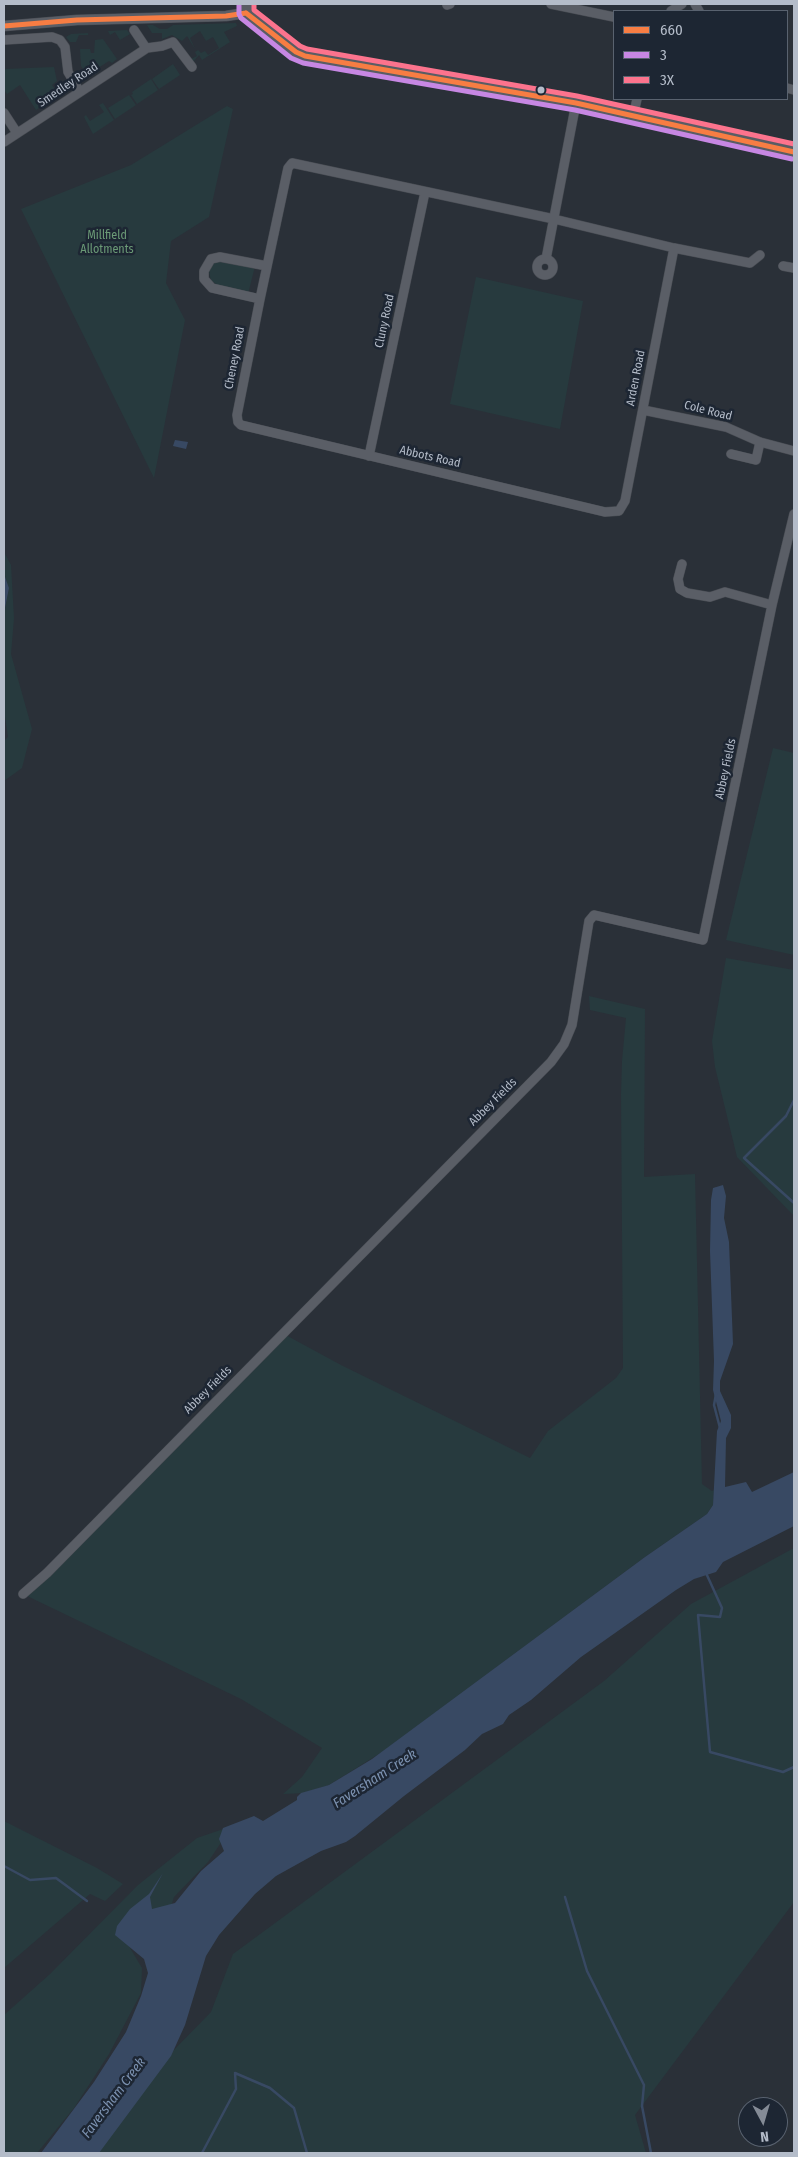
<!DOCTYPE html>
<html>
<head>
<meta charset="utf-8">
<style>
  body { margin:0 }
  #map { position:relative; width:798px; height:2157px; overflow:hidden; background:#2a3038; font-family:"Fira Sans Condensed",sans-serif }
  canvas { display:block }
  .frame { position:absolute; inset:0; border:5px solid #b4bcc9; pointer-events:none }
  .legend { position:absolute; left:613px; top:10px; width:175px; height:90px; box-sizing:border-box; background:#1d2633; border:1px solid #59626f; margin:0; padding:6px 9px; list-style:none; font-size:15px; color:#b4bcc9 }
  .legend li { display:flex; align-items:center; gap:10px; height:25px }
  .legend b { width:25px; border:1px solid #59626f }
  .north { position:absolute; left:738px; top:2097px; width:50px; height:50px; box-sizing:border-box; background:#1d2633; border:1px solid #59626f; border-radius:50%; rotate:174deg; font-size:14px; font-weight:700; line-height:20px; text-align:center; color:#b4bcc9 }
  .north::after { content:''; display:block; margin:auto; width:18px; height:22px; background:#848b96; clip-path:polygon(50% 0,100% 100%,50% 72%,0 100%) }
</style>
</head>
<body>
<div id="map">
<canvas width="798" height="2157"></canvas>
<div class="frame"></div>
<ul class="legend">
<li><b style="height:6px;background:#f77d43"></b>660</li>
<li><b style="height:6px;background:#c787e3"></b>3</li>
<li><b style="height:6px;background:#fc738d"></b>3X</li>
</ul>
<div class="north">N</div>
</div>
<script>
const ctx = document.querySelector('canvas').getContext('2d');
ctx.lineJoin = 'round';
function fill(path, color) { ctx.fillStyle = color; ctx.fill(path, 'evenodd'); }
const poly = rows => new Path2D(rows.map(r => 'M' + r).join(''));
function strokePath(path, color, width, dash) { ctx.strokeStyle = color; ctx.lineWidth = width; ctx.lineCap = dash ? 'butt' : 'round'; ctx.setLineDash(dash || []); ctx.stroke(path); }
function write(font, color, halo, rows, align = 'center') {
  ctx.font = font + ' "Fira Sans Condensed",sans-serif'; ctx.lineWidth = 5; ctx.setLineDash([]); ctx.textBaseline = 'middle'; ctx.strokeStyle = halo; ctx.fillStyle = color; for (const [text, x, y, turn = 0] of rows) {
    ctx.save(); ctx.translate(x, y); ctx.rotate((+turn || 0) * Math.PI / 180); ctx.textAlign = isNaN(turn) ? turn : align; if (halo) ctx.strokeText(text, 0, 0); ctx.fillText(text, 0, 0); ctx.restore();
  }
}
const green = poly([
  [236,23,237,26,224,32,230,42,202,60,199,55,193,62,191,59,197,56,195,52,198,50,201,53,205,51,208,55,219,48,213,37,206,41,200,31,190,38,195,49,187,36,182,41,172,35,162,39,162,33,152,33,147,25,153,25,160,29,167,29,173,25],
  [127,30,130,34,120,40,115,32,110,35,108,31],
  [88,33,88,35,79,35,76,42,70,42,66,37,71,34],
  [103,39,117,59,112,63,109,61,98,68,99,71,95,74,91,69,95,66,93,63,83,69,81,66,80,49,90,49,91,53,94,53,95,40],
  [173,64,180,75,159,89,152,79],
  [54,67,57,81,52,85,59,95,36,110,20,85,7,94,4,90,4,70,6,69],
  [151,79,158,90,137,104,131,95,133,94,132,92],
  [129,95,136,105,115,119,108,108],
  [103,103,114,120,93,134,84,117,86,115,90,121,104,112,99,105],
  [227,106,233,109,209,217,171,241,166,283,185,320,154,478,21,209,131,165],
  [219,260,255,266,248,294,218,285,211,281,209,271,213,264],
  [476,277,583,301,560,429,450,404],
  [4,552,11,565,14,618,11,654,32,729,22,768,4,781,4,741,8,737,4,710,4,613,9,588,4,574],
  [773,748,794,753,794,955,726,940],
  [726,958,794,970,794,1216,737,1157,715,1067,712,1041],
  [589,996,645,1009,644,1177,695,1174,702,1484,712,1491,714,1490,713,1505,707,1514,645,1557,382,1752,329,1785,304,1793,283,1794,302,1777,322,1748,241,1699,23,1594,282,1333,341,1365,530,1458,548,1431,616,1378,623,1368,621,1094,622,1061,626,1018,590,1010],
  [794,1548,794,1902,635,2115,646,2153,96,2153,169,2055,211,2012,233,1954,604,1681,691,1604],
  [4,1821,97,1868,123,1884,105,1901,90,1894,4,1968],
  [232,1826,208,1862,174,1897,160,1940,123,1936,142,1968,141,1993,109,2054,74,2108,37,2153,4,2153,4,2015,50,1974,138,1885,197,1838]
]);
const water = poly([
  [175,440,188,442,186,449,173,446],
  [4,574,9,588,4,613],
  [723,1185,726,1196,724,1218,729,1242,733,1344,720,1381,720,1391,731,1415,731,1428,726,1438,725,1487,746,1482,752,1492,794,1472,794,1526,723,1562,716,1572,694,1579,676,1590,581,1657,531,1700,509,1715,503,1724,482,1734,465,1750,404,1796,355,1836,346,1842,321,1851,276,1876,255,1894,219,1935,206,1956,185,2025,171,2056,99,2153,41,2153,94,2082,126,2032,141,1996,148,1973,144,1959,115,1935,117,1926,130,1909,149,1894,163,1873,150,1897,152,1909,175,1903,201,1871,224,1851,219,1839,223,1828,254,1816,263,1821,297,1800,297,1797,301,1793,329,1785,372,1759,645,1557,707,1514,713,1505,717,1431,721,1421,713,1390,714,1361,710,1251,711,1200,713,1188]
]);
const stream = poly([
  [794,1100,786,1116,744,1158,794,1203],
  [716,1394,714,1405,720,1428],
  [706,1573,722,1608,720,1617,698,1615,710,1752,783,1772,794,1767],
  [4,1866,30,1880,56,1878,87,1901],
  [565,1897,587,1971,644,2085,642,2106,651,2153],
  [235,2073,270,2088,294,2108,307,2153],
  [202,2153,236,2089,235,2073]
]);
const minor = poly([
  [551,4,614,17],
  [695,4,699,11],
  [447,5,450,4],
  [671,11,682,4],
  [134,30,146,48],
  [4,40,52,37,60,40,65,47,68,72,80,92],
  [787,88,794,90],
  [4,113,17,133],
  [633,117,637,99],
  [4,142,147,48,162,46,173,42,192,67],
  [674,248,625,501,619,511,605,512,241,425,238,422,237,415,260,299,288,168,292,163,554,219,674,248,750,263,760,255],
  [546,259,576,103],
  '537 267a8 8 0 1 1 16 0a8 8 0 1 1-16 0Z',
  [783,266,794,268],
  [260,299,212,288,204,279,204,271,211,259,220,257,267,266],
  [643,410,726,427,760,442,794,451],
  [731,454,756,460,760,442],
  [369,456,425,192],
  [682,564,678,579,680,589,687,593,710,597,725,592,772,605],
  [23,1594,47,1573,551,1062,564,1044,572,1025,589,921,594,915,703,940,772,605,794,514]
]);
const tertiary = poly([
  [4,26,77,20,226,16,246,13]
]);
const secondary = poly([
  [247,4,246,13,296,52,305,56,576,103,794,152]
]);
const bus1 = poly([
  [246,13,296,52,305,56,576,103,794,152],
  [4,26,77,20,226,16,246,13]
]);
const bus2 = poly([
  [239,4,239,14,241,18,291,58,303,63,575,110,792,159]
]);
const bus3 = poly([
  [254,5,254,10,300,46,307,49,577,96,794,144]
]);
const markers = [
  [541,90,4.5,"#b4bcc9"]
];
const streetNames = [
  ["Smedley Road",68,85,-34],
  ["Cluny Road",385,321,-78],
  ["Cheney Road",235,358,-79],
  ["Arden Road",636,378,-79],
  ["Cole Road",708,411,14],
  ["Abbots Road",430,457,13],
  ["Abbey Fields",726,769,-78],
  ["Abbey Fields",493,1102,-45],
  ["Abbey Fields",208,1390,-45]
];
const parkNames = [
  ["Millfield",107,236],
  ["Allotments",107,250]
];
const waterNames = [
  ["Faversham Creek",375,1779,-33],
  ["Faversham Creek",114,2098,-53]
];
fill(green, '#273a3e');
fill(water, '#384963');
strokePath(stream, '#384963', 2.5);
strokePath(minor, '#484c53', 10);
strokePath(tertiary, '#484c53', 11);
strokePath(secondary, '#484c53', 12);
strokePath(minor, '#5a5e66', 9);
strokePath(tertiary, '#5a5e66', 10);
strokePath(secondary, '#595d64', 11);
strokePath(bus1, '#f77d43', 5);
strokePath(bus2, '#c787e3', 5);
strokePath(bus3, '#fc738d', 5);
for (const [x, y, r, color] of markers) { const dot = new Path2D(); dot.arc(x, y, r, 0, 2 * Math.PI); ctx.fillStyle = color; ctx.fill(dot); strokePath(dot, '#1d2633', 2); }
write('12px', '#b4bcc9', '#1d2633', streetNames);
write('12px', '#6b9a76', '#1d2633', parkNames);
write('italic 14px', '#7c92b1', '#1d2633', waterNames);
</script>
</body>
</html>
